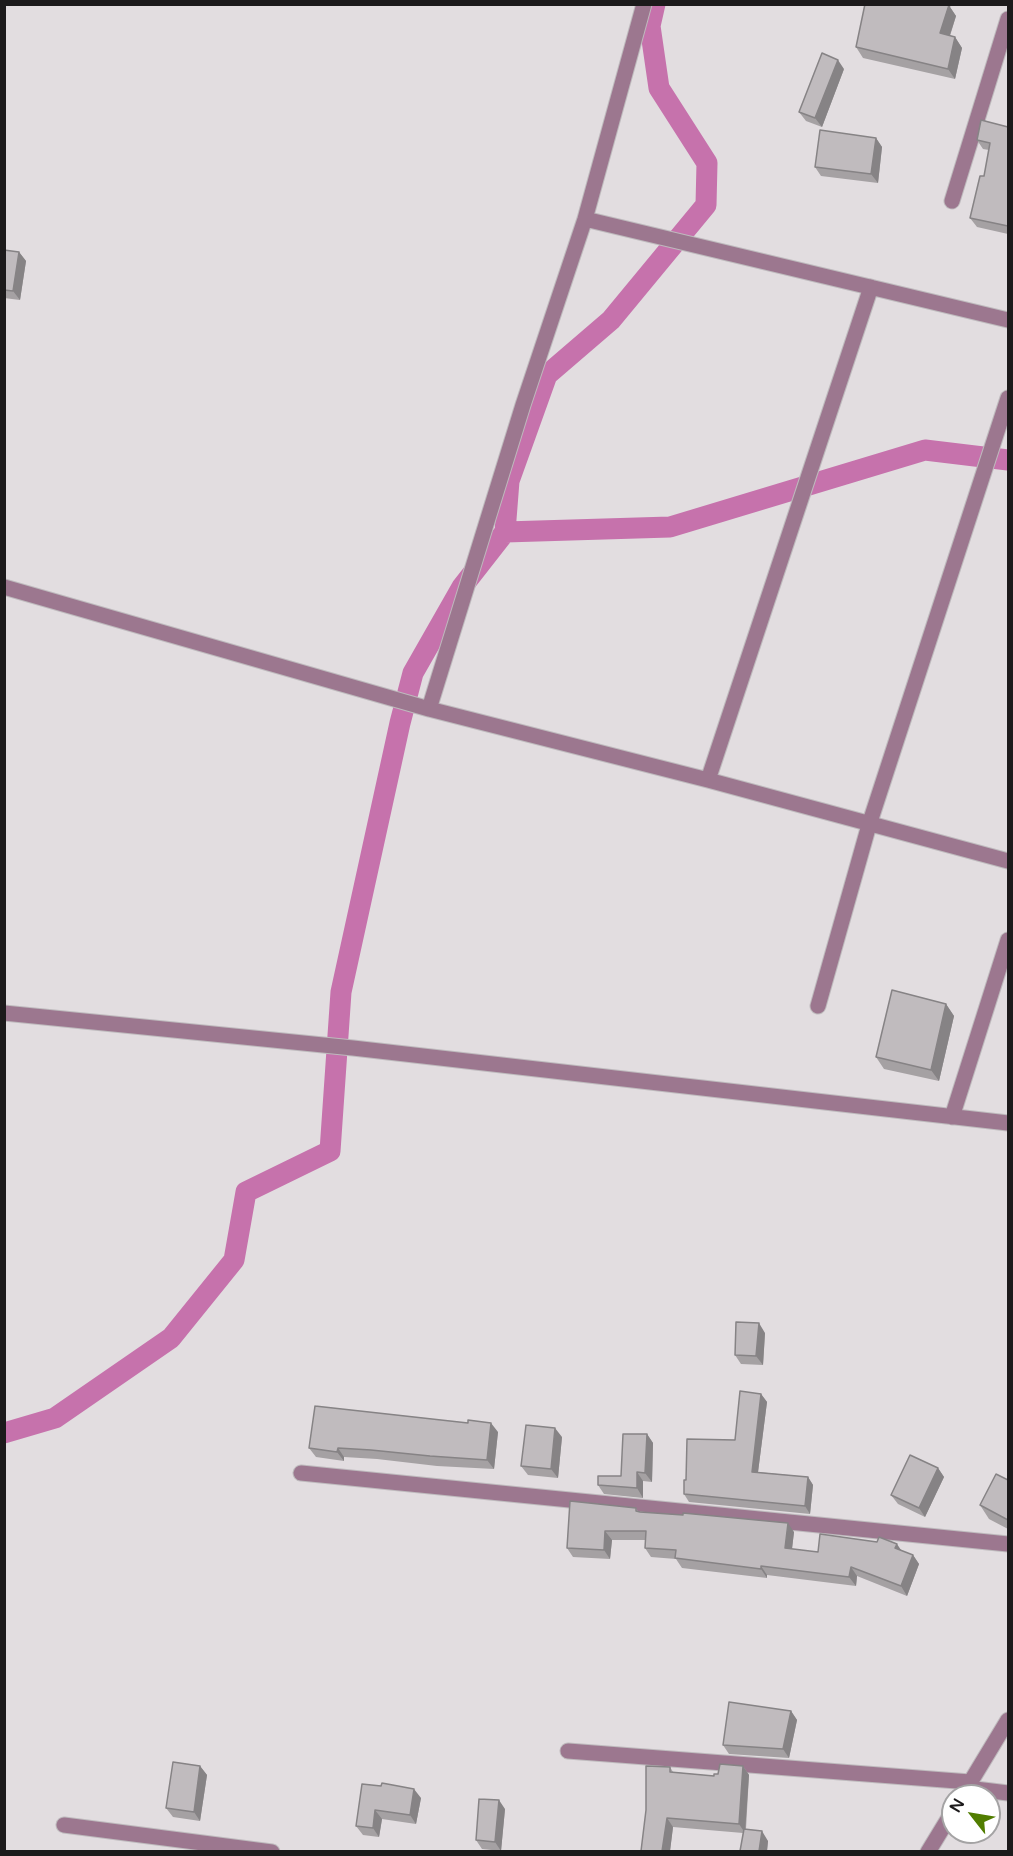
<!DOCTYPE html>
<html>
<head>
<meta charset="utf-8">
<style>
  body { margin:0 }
  #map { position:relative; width:1013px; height:1856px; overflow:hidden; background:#e2dde0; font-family:"Varela Round",sans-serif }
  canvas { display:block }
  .frame { position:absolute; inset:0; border:6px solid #1c1a1b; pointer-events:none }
  .north { position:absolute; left:941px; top:1784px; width:60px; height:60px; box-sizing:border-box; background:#fff; border:2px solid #a4a3a4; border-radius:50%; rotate:301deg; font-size:16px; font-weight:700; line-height:24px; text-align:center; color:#1c1a1b }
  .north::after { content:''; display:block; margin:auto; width:21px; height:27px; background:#517d00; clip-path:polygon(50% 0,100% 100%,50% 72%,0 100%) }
</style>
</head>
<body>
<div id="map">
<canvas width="1013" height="1856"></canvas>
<div class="frame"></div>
<div class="north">N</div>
</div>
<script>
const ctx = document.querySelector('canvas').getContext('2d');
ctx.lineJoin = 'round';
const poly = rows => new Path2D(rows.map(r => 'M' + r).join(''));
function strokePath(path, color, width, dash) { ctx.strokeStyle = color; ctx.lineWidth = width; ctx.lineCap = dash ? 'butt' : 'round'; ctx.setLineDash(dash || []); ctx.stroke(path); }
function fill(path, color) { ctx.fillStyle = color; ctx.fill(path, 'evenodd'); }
const canal = poly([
  [505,532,670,527,925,450,1008,460],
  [4,1433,55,1418,171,1338,234,1260,246,1192,330,1151,341,992,400,723,413,673,462,587,505,532,509,481,547,375,611,320,706,205,707,163,659,88,650,26,655,4]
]);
const minor = poly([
  [952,201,1008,19],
  [585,219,1008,320],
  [4,587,429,709,708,780,1008,861],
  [429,709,523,405,585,219,644,4],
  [708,780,871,287],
  [818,1006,869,825,1008,398],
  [4,1013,353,1048,1008,1123],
  [952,1117,1008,940],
  [301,1473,1008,1544],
  [568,1751,970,1782],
  [967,1788,1008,1793],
  [962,1796,1008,1720],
  [64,1825,272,1852],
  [928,1852,953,1811]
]);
const wall = poly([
  [862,4,951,4,950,7,956,16,950,36,955,37,962,48,955,79,863,58,856,47,865,5],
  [844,69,822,127,806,121,799,112],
  [1008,127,1008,234,977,227,970,218,984,176,989,150,983,149,977,140],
  [876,138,882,147,878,183,821,176,815,167],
  [4,250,19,252,26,261,20,300,4,298],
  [946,1004,954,1016,939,1081,884,1069,876,1057],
  [765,1333,763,1365,741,1364,735,1355],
  [761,1394,767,1402,758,1472,808,1477,813,1485,810,1514,689,1502,684,1494,686,1480,735,1440],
  [498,1432,494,1469,437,1466,377,1459,344,1457,344,1461,316,1457,309,1448],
  [647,1434,653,1443,652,1482,643,1481,643,1498,604,1494,598,1485,621,1476],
  [562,1437,558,1478,528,1475,521,1466],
  [938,1468,944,1477,925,1517,898,1504,891,1495],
  [1008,1480,1008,1529,989,1519,980,1505],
  [636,1508,638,1511,794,1532,792,1549,818,1552,902,1551,913,1555,919,1564,907,1596,857,1576,856,1586,767,1575,767,1578,682,1568,676,1559,651,1557,645,1548,645,1540,612,1540,610,1559,573,1557,567,1548],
  [791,1711,797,1720,789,1758,729,1754,723,1745],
  [200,1766,207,1775,200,1821,173,1817,166,1808],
  [743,1766,749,1775,746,1829,768,1841,767,1851,740,1851,743,1833,673,1827,670,1851,641,1851,670,1767,673,1772,714,1776],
  [362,1784,421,1798,416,1824,382,1819,379,1837,363,1835,356,1826],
  [505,1809,501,1851,482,1849,476,1840]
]);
const shadedWall = poly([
  [942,4,951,4,950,7,956,16,947,44,940,33],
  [955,37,962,48,955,79,948,69],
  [838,60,844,69,822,127,815,118],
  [876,138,882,147,878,183,871,174],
  [19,252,26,261,20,300,13,291],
  [946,1004,954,1016,939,1081,931,1070],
  [759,1323,765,1333,763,1365,756,1356],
  [761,1394,767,1402,757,1480,752,1472],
  [491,1423,498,1432,494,1469,487,1460],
  [555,1428,562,1437,558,1478,551,1469],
  [647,1434,653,1443,652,1482,645,1473],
  [338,1448,344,1457,344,1461,337,1452],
  [938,1468,944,1477,925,1517,919,1508],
  [637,1472,643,1481,643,1498,637,1488],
  [808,1477,813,1485,810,1514,805,1506],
  [788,1523,794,1532,791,1557,785,1548],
  [605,1531,612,1540,610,1559,604,1550],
  [897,1544,903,1553,895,1548],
  [913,1555,919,1564,907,1596,901,1586],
  [761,1566,767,1575,767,1578,761,1569],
  [851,1567,857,1576,856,1586,849,1577],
  [791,1711,797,1720,789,1758,783,1749],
  [200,1766,207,1775,200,1821,194,1812],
  [743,1766,749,1775,745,1833,739,1824],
  [414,1789,421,1798,416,1824,410,1815],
  [499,1800,505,1809,501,1851,495,1842],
  [375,1810,382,1819,379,1837,373,1828],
  [667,1818,673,1827,670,1851,662,1851],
  [762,1831,768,1841,767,1851,759,1851]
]);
const building = poly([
  [865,4,949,5,940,33,955,37,948,69,856,47,865,4],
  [822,53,838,60,815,118,799,112,822,53],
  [981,120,1008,127,1008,226,970,218,980,176,984,176,990,143,977,140,981,120],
  [820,130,876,138,871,174,815,167,820,130],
  [4,250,19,252,13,291,4,290,4,250],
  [892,990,946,1004,931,1070,876,1057,892,990],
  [736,1322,759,1323,756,1356,735,1355,736,1322],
  [740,1391,761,1394,752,1472,808,1477,805,1506,684,1494,684,1480,686,1480,687,1439,735,1440,740,1391],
  [315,1406,468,1423,468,1420,491,1423,487,1460,430,1456,371,1450,338,1448,337,1452,309,1448,315,1406],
  [526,1425,555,1428,551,1469,521,1466,526,1425],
  [623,1434,647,1434,645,1473,637,1472,637,1488,598,1485,598,1476,621,1476,623,1434],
  [910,1455,938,1468,919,1508,891,1495,910,1455],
  [996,1474,1008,1480,1008,1520,980,1505,996,1474],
  [570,1501,636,1508,636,1511,640,1512,683,1515,683,1513,788,1523,785,1548,818,1552,820,1534,877,1542,879,1537,897,1544,895,1548,913,1555,901,1586,851,1567,849,1577,761,1566,761,1569,675,1558,676,1550,645,1548,646,1531,605,1531,604,1550,567,1548,570,1501],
  [729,1702,791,1711,783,1749,723,1745,729,1702],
  [173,1762,200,1766,194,1812,166,1808,173,1762],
  [720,1764,743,1766,739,1824,667,1818,662,1851,641,1851,646,1810,646,1766,670,1767,670,1772,714,1776,714,1774,718,1774,720,1764],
  [382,1783,414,1789,410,1815,375,1810,373,1828,356,1826,362,1784,381,1786,382,1783],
  [479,1799,499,1800,495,1842,476,1840,479,1799],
  [744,1829,762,1831,759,1851,740,1851,744,1829]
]);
strokePath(canal, '#c672ac', 21);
strokePath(minor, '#bebabd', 17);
strokePath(minor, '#9c778f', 15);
fill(wall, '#a5a1a3');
fill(shadedWall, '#868385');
fill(building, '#c0bbbe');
strokePath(building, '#868385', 1.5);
</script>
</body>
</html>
